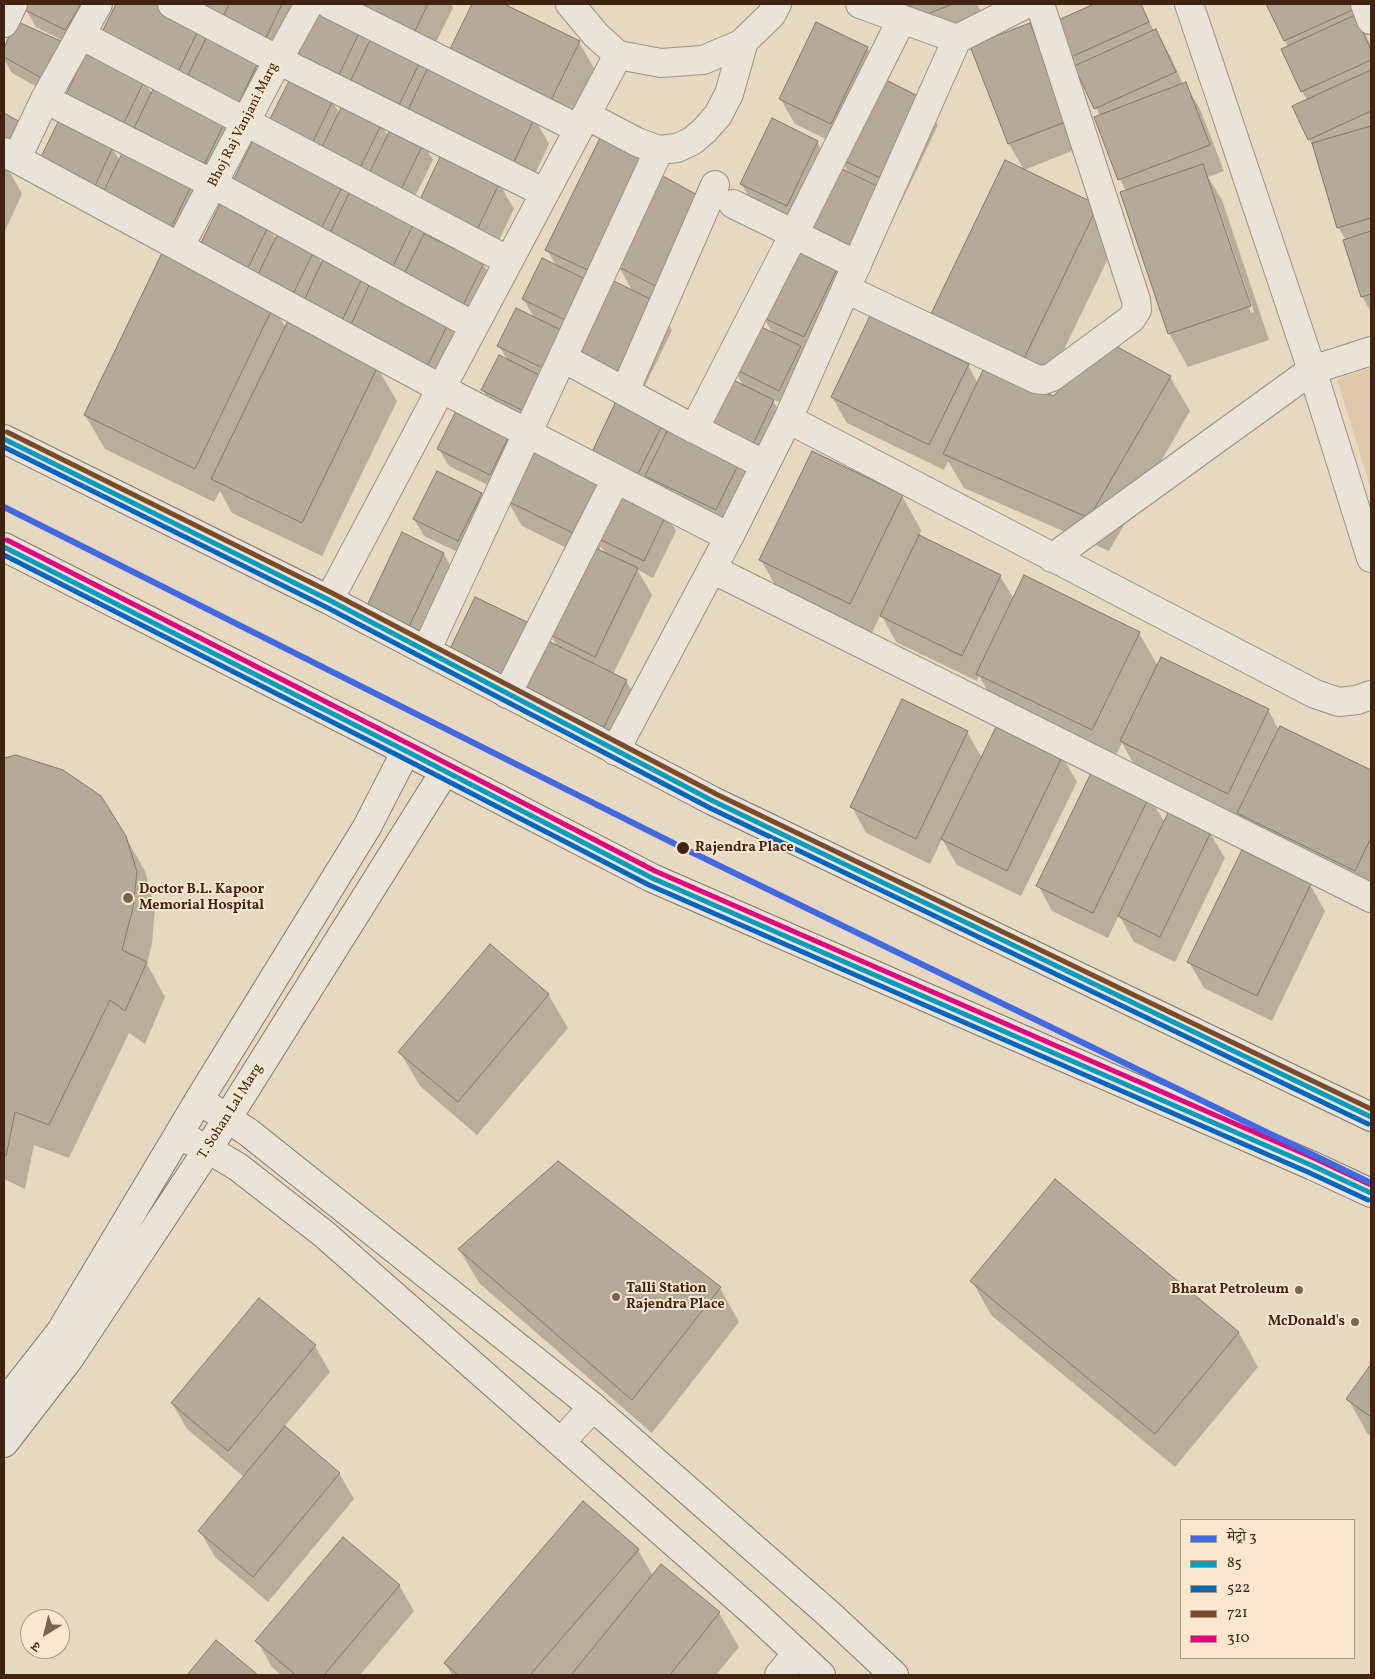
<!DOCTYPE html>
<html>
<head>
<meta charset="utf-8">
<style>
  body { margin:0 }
  #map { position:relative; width:1375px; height:1679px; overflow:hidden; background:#e7d8c2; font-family:Vollkorn,"Noto Serif Devanagari",serif }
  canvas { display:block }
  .frame { position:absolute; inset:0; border:5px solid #3f2313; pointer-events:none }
  .legend { position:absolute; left:1180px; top:1519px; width:175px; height:140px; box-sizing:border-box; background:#f9e8ce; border:1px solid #af9983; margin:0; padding:6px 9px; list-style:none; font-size:15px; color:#3f2313 }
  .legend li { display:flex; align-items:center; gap:10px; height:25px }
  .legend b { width:25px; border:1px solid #af9983 }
  .north { position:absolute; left:20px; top:1609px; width:50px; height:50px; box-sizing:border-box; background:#f9e8ce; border:1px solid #af9983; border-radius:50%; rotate:216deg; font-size:14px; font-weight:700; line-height:20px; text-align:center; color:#3f2313 }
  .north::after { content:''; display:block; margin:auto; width:18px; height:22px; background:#7a6250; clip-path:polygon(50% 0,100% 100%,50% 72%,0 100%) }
</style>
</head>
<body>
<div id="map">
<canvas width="1375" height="1679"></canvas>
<div class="frame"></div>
<ul class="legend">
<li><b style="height:6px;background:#4169e1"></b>मेट्रो 3</li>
<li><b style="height:6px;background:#069cbb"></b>85</li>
<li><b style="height:6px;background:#0065bd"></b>522</li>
<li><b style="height:6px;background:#7a4b2a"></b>721</li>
<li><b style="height:6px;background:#e5007d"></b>310</li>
</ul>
<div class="north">उ</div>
</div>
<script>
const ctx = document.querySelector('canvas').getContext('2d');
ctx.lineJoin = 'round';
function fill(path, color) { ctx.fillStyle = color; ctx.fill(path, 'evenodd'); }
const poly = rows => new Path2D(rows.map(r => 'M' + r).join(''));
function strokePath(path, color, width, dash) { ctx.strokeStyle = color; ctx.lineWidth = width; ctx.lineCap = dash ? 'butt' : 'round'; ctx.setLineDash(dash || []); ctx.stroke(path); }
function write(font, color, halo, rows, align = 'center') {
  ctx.font = font + ' Vollkorn,serif'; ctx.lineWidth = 4; ctx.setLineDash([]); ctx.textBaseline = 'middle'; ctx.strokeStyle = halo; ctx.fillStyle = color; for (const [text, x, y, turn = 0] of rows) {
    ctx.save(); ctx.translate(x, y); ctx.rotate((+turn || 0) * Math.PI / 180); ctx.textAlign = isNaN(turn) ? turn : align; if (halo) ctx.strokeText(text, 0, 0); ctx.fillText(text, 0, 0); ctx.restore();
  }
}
const green = poly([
  [1371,368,1371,489,1337,379]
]);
const shadow = poly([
  [29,4,80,4,90,21,75,47,36,27,26,10],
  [117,4,155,4,260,57,270,74,246,125,101,36],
  [184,4,300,4,275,56],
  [335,4,451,4,453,8,427,60,361,28,370,44,421,60,427,72,534,118,549,144,527,191,307,76],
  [473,4,501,4,579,42,594,68,566,125,450,51],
  [911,4,977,4,982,14,928,34],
  [1097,4,1141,4,1154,31,1156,30,1170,56,1183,84,1185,84,1200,109,1224,171,1208,177,1222,200,1269,340,1188,367,1169,333,1126,191,1120,179,1100,116,1056,22],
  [1213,200,1216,200,1254,312,1251,313],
  [1268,4,1359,4,1371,30,1371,34,1366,36,1371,46,1371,312,1362,296,1346,240,1338,227,1316,152,1309,139,1307,100,1302,91,1288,47],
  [16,23,55,97,12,73,4,59,4,51],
  [1029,25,1044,50,1082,147,1024,170,1009,144,971,47],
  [867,48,882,74,880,78,924,100,938,125,900,205,885,198,895,215,864,277,853,292,789,407,772,399,783,418,760,466,712,443,744,387,733,367,774,335,763,317,801,231,756,209,741,183,817,142,833,170,849,174,840,158,844,148,795,124,780,98],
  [144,80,152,94,225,121,240,147,185,255,49,180,112,148,120,161,127,147,75,116],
  [332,101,340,114,381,124,388,136,423,143,433,160,407,213,416,218,427,237,483,264,493,281,471,325,247,211,343,184,349,196,368,188,279,142],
  [443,155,499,183,514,209,489,261],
  [644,160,658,305,672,330,638,400,576,353,540,430,493,407,483,390,508,361,499,346,535,319,523,299,557,267,547,250],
  [619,267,633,292,612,281],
  [4,162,22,194,4,233],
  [1097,206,1117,240,1043,393,1053,398,1110,345,1170,377,1190,411,1109,551,964,488,948,461,944,470,847,423,832,397,968,365,978,384,985,369],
  [268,226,276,240,314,250,322,264,327,255,449,321,464,347,440,396,376,365,397,401,322,556,232,513,220,491,214,502,105,449,85,415,209,268],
  [271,303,300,317,286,328],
  [619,399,740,460,755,486,731,535,594,452],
  [510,433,520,450,500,491,449,466,439,449],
  [481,494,491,511,468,557,424,536,414,519],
  [902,496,921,530,919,536,1000,576,1014,599,1139,633,1158,666,1268,710,1279,730,1281,727,1371,772,1371,902,1140,775,1122,743,1112,763,997,707,979,676,977,681,896,642,881,614,870,637,780,594,761,560],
  [507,500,666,514,676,531,653,578,637,569,652,595,613,674,626,681,641,706,617,756,541,648,557,647,550,634,587,558,522,526],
  [601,546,606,555,599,551],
  [403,534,444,554,458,580,421,658,380,638],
  [967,732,982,758,1062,756,1077,782,1021,896,957,865,942,839,930,864,866,833,852,807],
  [16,756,125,836,145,871,155,907,152,943,147,964,165,997,145,1044,129,1033,69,1158,34,1145,25,1189,4,1179,4,759],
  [1149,796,1165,823,1210,833,1225,858,1175,962,1134,942,1119,915,1108,938,1052,911,1038,885],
  [1242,852,1310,885,1325,911,1272,1021,1204,988,1189,962],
  [548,994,568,1028,477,1135,420,1086,400,1052],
  [1055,1181,1239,1333,1258,1367,1175,1467,991,1315,972,1281],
  [459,1249,720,1288,739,1322,652,1433,479,1283],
  [259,1299,315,1346,330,1372,284,1427,339,1473,354,1499,268,1602,215,1557,200,1531,244,1477,187,1429,172,1403],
  [1371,1366,1371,1436,1367,1433,1348,1399],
  [638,1550,653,1576,661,1566,719,1613,739,1647,716,1675,452,1675,445,1663],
  [399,1585,414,1611,360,1675,281,1675,272,1667,257,1641],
  [216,1642,256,1675,189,1675]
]);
const building = poly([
  [28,4,81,4,65,30,25,10,28,4],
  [116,4,158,4,201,25,177,74,100,36,116,4],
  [229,4,282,4,265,40,222,19,229,4],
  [348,4,428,4,413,35,348,4],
  [472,4,504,4,580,41,551,100,449,51,472,4],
  [909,4,953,4,917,18,909,4],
  [1094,4,1141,4,1149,22,1071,57,1054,22,1094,4],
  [1266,4,1357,4,1359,7,1284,41,1266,4],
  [321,7,362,27,337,79,296,59,321,7],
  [1355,15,1371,50,1371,60,1301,92,1281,49,1355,15],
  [16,21,63,42,45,80,4,57,4,48,16,21],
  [816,22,868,47,831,124,779,99,816,22],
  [1030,23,1068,121,1008,144,970,46,1030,23],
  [1156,29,1176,72,1094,109,1074,66,1156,29],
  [210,30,261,56,236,109,184,83,210,30],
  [372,36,421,60,397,109,348,86,372,36],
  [87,51,145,79,122,127,64,99,87,51],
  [429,65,535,117,512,166,406,114,429,65],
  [1371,70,1371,111,1308,140,1292,106,1371,70],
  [878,76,924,99,885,180,838,158,878,76],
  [290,79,333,100,311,146,267,125,290,79],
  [1186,82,1210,145,1118,180,1094,117,1186,82],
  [155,85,226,120,203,167,132,132,155,85],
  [343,104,382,123,358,172,319,153,343,104],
  [4,113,24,124,13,146,4,142,4,113],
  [772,118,818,141,787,206,740,184,772,118],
  [59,120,113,147,93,190,38,163,59,120],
  [392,126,424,142,397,198,365,182,392,126],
  [1371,126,1371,218,1337,228,1312,143,1371,126],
  [600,138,644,159,590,271,545,250,600,138],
  [253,140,344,183,321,229,231,185,253,140],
  [126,145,195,178,170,230,101,197,126,145],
  [442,153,500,182,474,236,416,208,442,153],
  [1005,160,1098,205,1022,363,929,318,1005,160],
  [1203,164,1251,306,1168,334,1120,192,1203,164],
  [834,165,881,188,850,252,803,229,834,165],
  [661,175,699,196,657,287,617,266,661,175],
  [353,185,417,217,393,266,329,235,353,185],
  [221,202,269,225,245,274,197,251,221,202],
  [279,231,315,249,290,300,254,283,279,231],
  [1371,231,1371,294,1361,297,1343,240,1371,231],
  [424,234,484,263,461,309,401,280,424,234],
  [796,245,839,265,804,337,762,317,796,245],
  [163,251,274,305,195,469,84,415,163,251],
  [326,253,365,272,340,325,301,307,326,253],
  [542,258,587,280,567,321,522,299,542,258],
  [608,278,658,303,623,375,572,349,608,278],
  [372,279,450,320,425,371,347,333,372,279],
  [516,308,567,333,549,371,497,346,516,308],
  [870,316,969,364,929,445,831,397,870,316],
  [289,319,378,366,302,523,211,479,289,319],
  [753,323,801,346,779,391,731,367,753,323],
  [1110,343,1171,376,1089,518,943,454,986,364,1053,396,1110,343],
  [499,355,547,379,530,414,481,390,499,355],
  [725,376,774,400,750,450,701,426,725,376],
  [618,397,665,419,638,474,592,452,618,397],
  [458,407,511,432,490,475,437,449,458,407],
  [670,425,741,459,716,510,645,476,670,425],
  [530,448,604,484,579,536,505,500,530,448],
  [812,451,903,495,850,604,759,560,812,451],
  [437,471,482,493,458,541,413,519,437,471],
  [618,489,667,513,644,561,595,537,618,489],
  [402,532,444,553,406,633,364,612,402,532],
  [919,535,1001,575,962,656,880,616,919,535],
  [591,546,638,568,595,657,549,634,591,546],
  [1024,575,1140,632,1092,730,976,674,1024,575],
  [475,597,529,623,501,679,448,653,475,597],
  [544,639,627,680,602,731,520,690,544,639],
  [1161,657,1269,709,1228,794,1120,741,1161,657],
  [902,699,968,731,916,839,850,807,902,699],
  [998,723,1063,755,1007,871,941,839,998,723],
  [1280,726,1371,770,1371,838,1355,871,1237,813,1280,726],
  [16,755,63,770,101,796,126,836,137,872,133,908,122,950,147,962,125,1011,110,1000,49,1125,15,1112,6,1156,4,1155,4,758,16,755],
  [1094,767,1150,795,1093,913,1036,886,1094,767],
  [1169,811,1211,832,1160,937,1118,916,1169,811],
  [1242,850,1311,884,1257,996,1187,962,1242,850],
  [490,944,549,994,458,1102,398,1052,490,944],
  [558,1161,721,1287,632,1400,458,1249,558,1161],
  [1055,1179,1239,1332,1155,1434,970,1281,1055,1179],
  [259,1298,316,1345,228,1451,171,1403,259,1298],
  [1371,1364,1371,1417,1346,1399,1371,1364],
  [285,1426,340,1473,253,1577,198,1531,285,1426],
  [583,1501,639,1549,530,1675,458,1675,444,1663,583,1501],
  [343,1537,400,1585,324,1675,296,1675,255,1641,343,1537],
  [661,1564,720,1612,670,1675,571,1675,661,1564],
  [216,1640,258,1675,187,1675,216,1640]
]);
const street = poly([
  [172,4,278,60,545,193],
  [329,4,579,129],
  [570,4,596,35,618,55,661,63,703,60,741,44,771,15,777,4],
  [860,4,957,39],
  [1189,4,1312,370,1371,558],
  [1365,4,1371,20],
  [4,23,13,4],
  [81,35,509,261],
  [45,99,213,184,474,326],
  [586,115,637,142,659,150,677,148,692,141,704,131,718,115,729,94,744,41],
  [4,152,440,388,729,537],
  [17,158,45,99,98,4],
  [733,204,857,265],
  [180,246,278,60,309,4],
  [846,289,1036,379,1044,380,1052,377,1131,319,1137,310,1136,300,1040,4],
  [563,358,681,422,765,465],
  [625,391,715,185],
  [788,419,1315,694,1339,702,1357,700,1371,695],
  [694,429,794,234,902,19],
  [1052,558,1312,370,1371,351],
  [712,569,1371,898],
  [329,600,618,55],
  [426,651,659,150],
  [507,694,616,479],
  [615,751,729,537,788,419,957,39,1026,4],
  [561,1442,593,1407],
  [779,1675,797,1653]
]);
const secondary = poly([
  [4,439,329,600,713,801,1371,1117],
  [4,547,406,751,652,878,1313,1166,1371,1193],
  [199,1100,248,1132,593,1407,830,1615,894,1675],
  [178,1135,208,1149,238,1167,324,1234,754,1613,821,1675],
  [4,1404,61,1331,199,1100,367,827,406,751],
  [4,1443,69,1359,208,1149,445,771]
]);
const bus1 = poly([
  [4,439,329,600,713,801,1371,1117],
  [4,547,406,751,652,878,1313,1166,1371,1193]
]);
const bus2 = poly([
  [4,447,326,607,710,808,1368,1124],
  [4,555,403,758,649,885,1310,1173,1368,1200]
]);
const bus3 = poly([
  [7,432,332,593,716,794,1371,1109]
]);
const bus4 = poly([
  [7,540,409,744,655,871,1316,1159,1371,1185]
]);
const metro1 = poly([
  [4,507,683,848,1371,1183]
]);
const markers = [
  [683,848,7,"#3f2313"],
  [128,898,6,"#7a6250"],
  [1299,1290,5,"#7a6250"],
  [616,1297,5,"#7a6250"],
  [1355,1322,5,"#7a6250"]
];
const streetNames = [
  ["Bhoj Raj Vanjani Marg",244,125,-63],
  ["T. Sohan Lal Marg",231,1112,-58]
];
const stopNames = [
  ["Rajendra Place",695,848]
];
const poiNames = [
  ["Doctor B.L. Kapoor",139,890],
  ["Memorial Hospital",139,906],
  ["Talli Station",626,1289],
  ["Rajendra Place",626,1305],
  ["Bharat Petroleum",1289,1290,"right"],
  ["McDonald's",1345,1322,"right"]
];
fill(green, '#dec9ab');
fill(shadow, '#0003');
fill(building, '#b5a999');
strokePath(building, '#837769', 1);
strokePath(street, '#9b8f81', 30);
strokePath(secondary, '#837769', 30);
strokePath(street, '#eae3d8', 28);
strokePath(secondary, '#eae3d8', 28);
strokePath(bus1, '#069cbb', 5);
strokePath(bus2, '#0065bd', 5);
strokePath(bus3, '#7a4b2a', 5);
strokePath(bus4, '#e5007d', 5);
strokePath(metro1, '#4169e1', 6);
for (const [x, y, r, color] of markers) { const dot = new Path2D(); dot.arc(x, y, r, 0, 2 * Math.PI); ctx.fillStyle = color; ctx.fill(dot); strokePath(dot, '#f9e8ce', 2); }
write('14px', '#3f2313', '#f9e8ce', streetNames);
write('bold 14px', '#3f2313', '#f9e8ce', stopNames, 'left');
write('bold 14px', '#3f2313', '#f9e8ce', poiNames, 'left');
</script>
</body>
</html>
